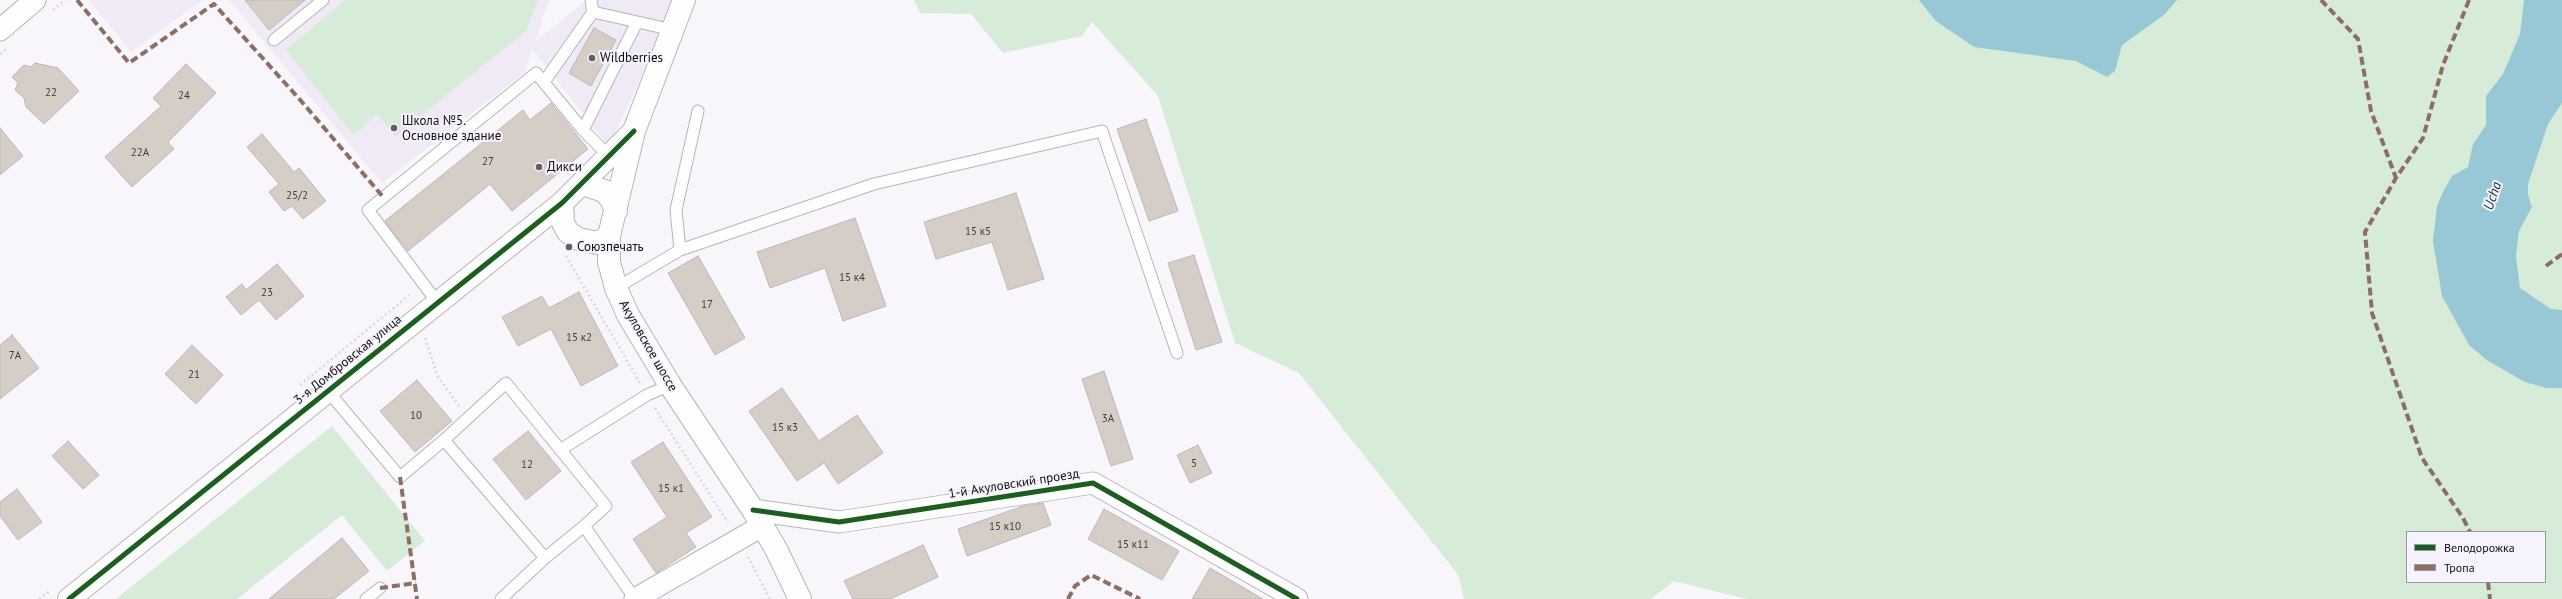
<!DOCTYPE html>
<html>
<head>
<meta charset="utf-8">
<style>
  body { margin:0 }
  #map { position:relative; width:2562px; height:599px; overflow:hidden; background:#f8f6fb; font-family:"PT Sans",sans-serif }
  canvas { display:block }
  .legend { position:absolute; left:2406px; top:531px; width:140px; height:52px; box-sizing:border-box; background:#f7f3fe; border:1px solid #9a979f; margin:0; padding:5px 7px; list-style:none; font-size:12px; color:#0e0d10 }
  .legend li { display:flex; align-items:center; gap:8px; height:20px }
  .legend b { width:20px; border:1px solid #9a979f }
</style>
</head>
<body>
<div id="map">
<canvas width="2562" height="599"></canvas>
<ul class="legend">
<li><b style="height:5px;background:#1b5e20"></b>Велодорожка</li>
<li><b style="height:5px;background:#8d6e63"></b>Тропа</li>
</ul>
</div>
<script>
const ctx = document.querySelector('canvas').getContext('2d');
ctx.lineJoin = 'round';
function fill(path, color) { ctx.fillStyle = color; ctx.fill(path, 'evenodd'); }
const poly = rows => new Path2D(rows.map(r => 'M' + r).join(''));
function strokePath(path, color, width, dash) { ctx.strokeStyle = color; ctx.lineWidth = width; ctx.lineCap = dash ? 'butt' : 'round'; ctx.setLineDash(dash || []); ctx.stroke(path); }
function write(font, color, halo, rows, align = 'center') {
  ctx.font = font + ' "PT Sans",sans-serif'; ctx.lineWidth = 4; ctx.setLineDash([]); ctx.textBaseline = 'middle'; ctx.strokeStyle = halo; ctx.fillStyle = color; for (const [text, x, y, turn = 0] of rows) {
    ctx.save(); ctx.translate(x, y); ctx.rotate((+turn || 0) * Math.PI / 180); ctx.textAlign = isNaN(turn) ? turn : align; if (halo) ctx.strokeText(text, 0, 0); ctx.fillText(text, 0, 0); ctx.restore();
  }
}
const built = poly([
  [89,0,203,0,131,52],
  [229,0,551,0,548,3,535,42,587,0,676,0,609,147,532,49,525,72,382,183]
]);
const green = poly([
  [345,0,538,0,526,31,396,136,377,114,354,135,286,50],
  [914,0,2562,0,2562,599,1747,599,1674,581,1651,599,1464,599,1459,576,1299,373,1235,343,1158,96,1092,22,1082,36,1003,53,971,14,920,13],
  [2407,532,2545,532,2545,582,2407,582],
  [332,426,425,541,387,571,342,515,237,599,116,599]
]);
const water = poly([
  [1919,0,2177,0,2164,15,2122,45,2115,71,2107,77,2076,61,1974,47,1936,21],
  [2524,0,2562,0,2562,103,2548,124,2528,184,2528,195,2532,207,2519,231,2516,256,2520,288,2551,309,2562,310,2562,388,2546,388,2525,382,2488,361,2469,345,2442,296,2433,241,2437,206,2443,192,2452,176,2468,167,2473,144,2486,125,2486,96,2503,74,2520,34]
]);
const building = poly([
  [245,0,305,0,269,30,245,0],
  [594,28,616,40,591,86,569,73,594,28],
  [35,63,58,68,79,91,44,124,26,107,24,98,15,90,18,83,12,77,24,65,31,67,35,63],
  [186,64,216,93,168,142,174,149,132,187,105,157,161,106,153,98,186,64],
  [551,103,588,149,512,211,490,184,408,251,385,221,523,110,530,120,551,103],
  [1146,119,1178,211,1149,221,1117,129,1146,119],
  [0,128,23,156,0,175,0,128],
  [262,134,294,172,299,168,326,201,303,219,292,206,284,211,269,192,279,184,247,147,262,134],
  [1016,193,1044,279,1008,290,992,242,936,259,924,222,1016,193],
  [855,218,886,306,843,321,825,268,770,288,757,252,855,218],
  [1194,255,1222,342,1196,350,1168,263,1194,255],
  [698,256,745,338,715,355,668,273,698,256],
  [277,264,304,296,276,320,259,300,241,315,226,297,242,284,246,290,277,264],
  [579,292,618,366,581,386,551,329,518,346,502,317,542,296,549,308,579,292],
  [12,335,39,368,0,399,0,345,12,335],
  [192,345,223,375,196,404,165,374,192,345],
  [1104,371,1133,459,1111,466,1082,379,1104,371],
  [417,380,452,421,415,452,380,411,417,380],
  [782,388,819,441,857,415,883,453,838,484,824,463,797,481,749,411,782,388],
  [528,431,561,471,526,500,493,459,528,431],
  [68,441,99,475,83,489,52,456,68,441],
  [663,442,712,517,686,533,696,547,656,573,633,539,667,517,631,462,663,442],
  [1198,445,1212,473,1190,483,1177,455,1198,445],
  [17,489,42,522,18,540,0,516,0,502,17,489],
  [1043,503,1051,525,967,556,958,529,1023,506,1043,503],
  [1104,509,1179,551,1162,580,1088,539,1104,509],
  [342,538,369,571,334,599,269,599,342,538],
  [923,545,938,577,890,599,853,599,844,581,923,545],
  [1210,568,1263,599,1192,599,1210,568]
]);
const path = poly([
  [53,10,65,0],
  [0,54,6,49],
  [566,256,640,383],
  [425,338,438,377,459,406],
  [300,385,412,293],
  [655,408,728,523],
  [748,557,770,599],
  [39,599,51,590]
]);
const service = poly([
  [591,0,593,12],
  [274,40,323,0],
  [544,82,593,12,673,30],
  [583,130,637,22],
  [680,250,874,184,1102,131,1177,353],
  [616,288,680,250,676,210,698,111],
  [437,302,368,210,536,73,583,130,610,157],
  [327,390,400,477,444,440,545,558,501,599],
  [444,440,506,383,606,506,584,526],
  [560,450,647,395,670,385],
  [545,558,584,526,635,599],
  [366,599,380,588]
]);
const minor = poly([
  [0,30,35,0],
  [753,510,839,522,1093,483,1297,599],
  [635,599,762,526]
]);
const tertiary = poly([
  [684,0,634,131,609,236,609,262,616,288,628,315,670,385,753,510,776,549,800,599],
  [583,184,604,191,611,199,616,211],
  [562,203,563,223,568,232,578,239,598,243,609,236],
  [69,599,562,203,634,131]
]);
const quiet = poly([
  [77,0,129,63,214,4,302,102,384,198],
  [2321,0,2358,39,2371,111,2396,178],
  [2469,0,2443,65,2423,138,2396,178,2365,232,2372,313,2422,458,2463,518,2470,532],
  [2546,266,2562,254],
  [400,477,417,599],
  [2488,582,2490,599],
  [380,588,416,583],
  [1068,599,1075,586,1091,575,1140,599]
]);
const cycleway = poly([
  [753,510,839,522,1093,483,1297,599],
  [69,599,562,203,634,131]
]);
const markers = [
  [592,58,4,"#605f62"],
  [394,128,4,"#605f62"],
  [539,167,4,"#605f62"],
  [569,247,4,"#605f62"]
];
const numberNames = [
  ["22",51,93],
  ["24",184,96],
  ["22А",140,153],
  ["27",488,162],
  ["25/2",297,196],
  ["15 к5",978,232],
  ["15 к4",852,278],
  ["23",267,293],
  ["17",707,305],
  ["15 к2",579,338],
  ["7А",15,356],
  ["21",194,375],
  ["10",416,416],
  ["3А",1108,419],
  ["15 к3",785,428],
  ["5",1194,464],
  ["12",527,465],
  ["15 к1",671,489],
  ["15 к10",1005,527],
  ["15 к11",1133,545]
];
const poiNames = [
  ["Wildberries",600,58],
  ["Школа №5.",402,121],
  ["Основное здание",402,136],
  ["Дикси",547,167],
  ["Союзпечать",577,247]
];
const streetNames = [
  ["Акуловское шоссе",648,346,60],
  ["3-я Домбровская улица",348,360,-39],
  ["1-й Акуловский проезд",1014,484,-9]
];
const waterNames = [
  ["Ucha",2493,196,-71]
];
fill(built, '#efeaf6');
fill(green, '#d7ecd8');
fill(water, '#98c8d6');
fill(building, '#d5cdc6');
strokePath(building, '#bcb9ba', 1);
strokePath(service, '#b7b5ba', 13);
strokePath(minor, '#b7b5ba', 23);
strokePath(tertiary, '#b7b5ba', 24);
strokePath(path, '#d9d8da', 2.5, [2, 3]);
strokePath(service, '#fefefe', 11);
strokePath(minor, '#fefefe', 21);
strokePath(tertiary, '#fefefe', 22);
strokePath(quiet, '#8d6e63', 4, [8, 4]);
strokePath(cycleway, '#1b5e20', 5);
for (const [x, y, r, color] of markers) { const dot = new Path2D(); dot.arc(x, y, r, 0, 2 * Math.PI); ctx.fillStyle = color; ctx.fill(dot); strokePath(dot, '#f7f3fe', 1.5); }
write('11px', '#403d3e', null, numberNames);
write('13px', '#0e0d10', '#f7f3fe', poiNames, 'left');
write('13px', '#0e0d10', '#f7f3fe', streetNames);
write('italic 14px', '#0d3038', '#f7f3fe', waterNames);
</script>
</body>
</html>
